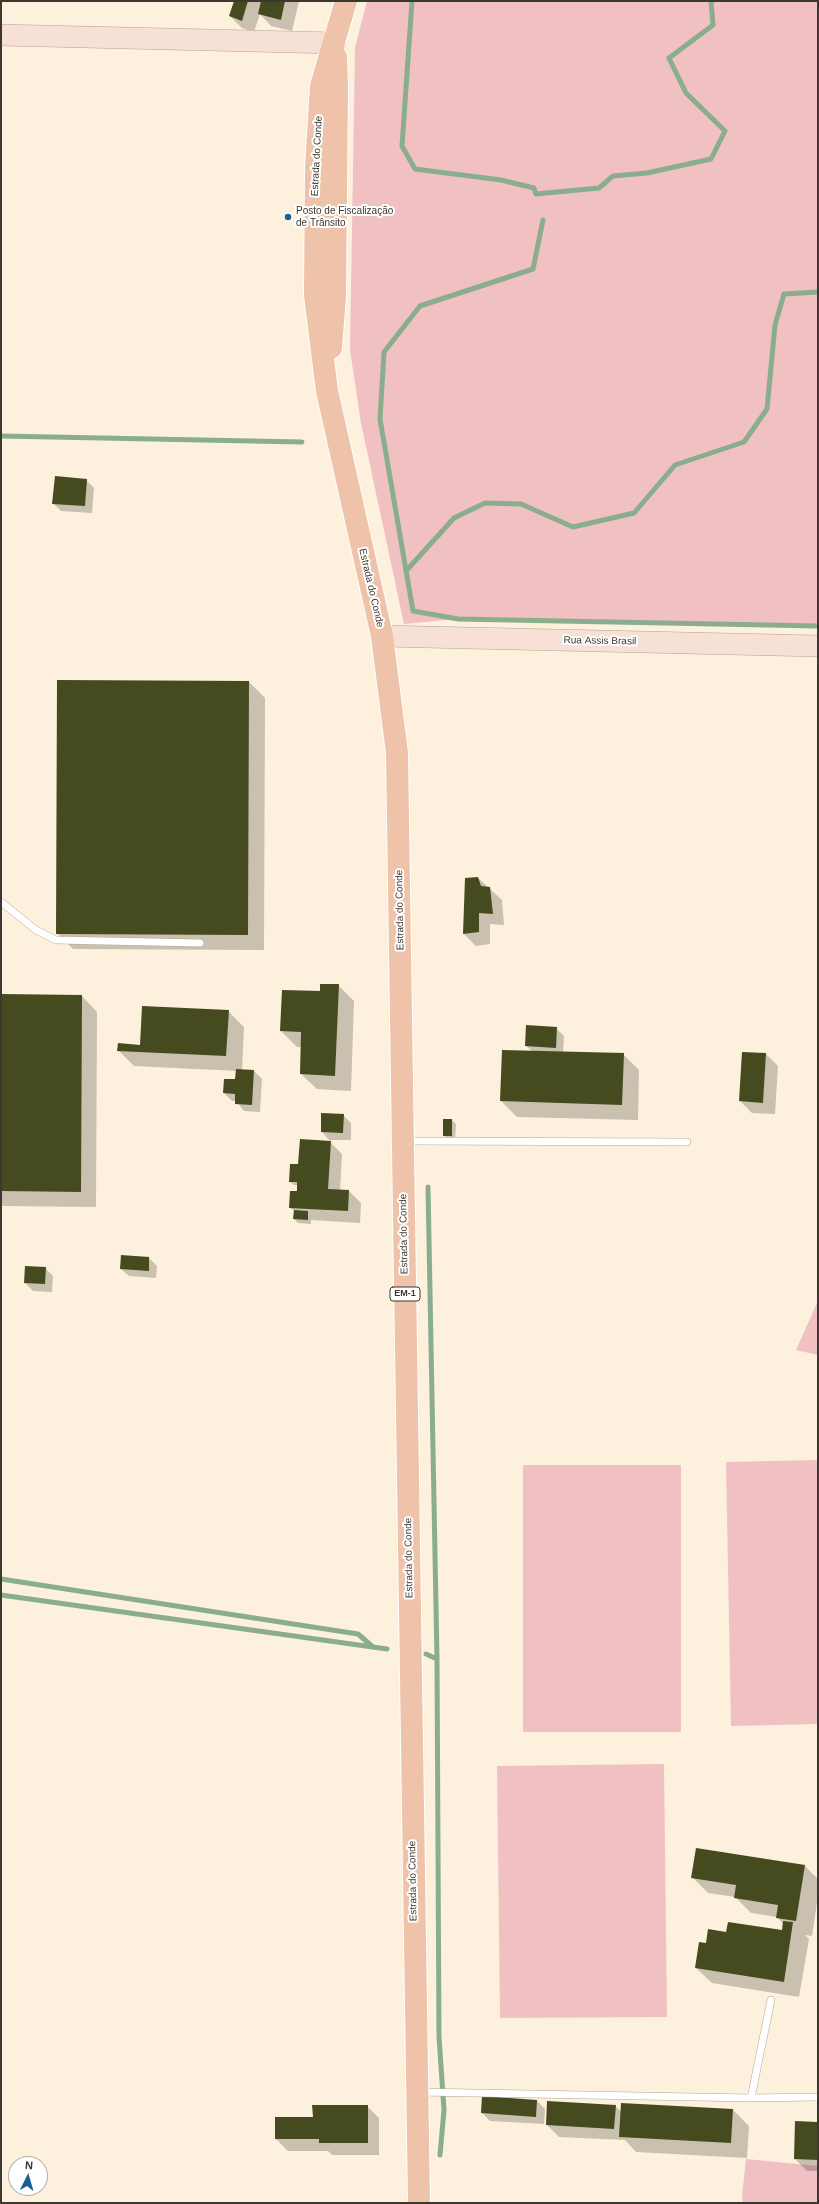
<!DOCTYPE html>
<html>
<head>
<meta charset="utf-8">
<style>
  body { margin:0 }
  #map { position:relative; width:819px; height:2204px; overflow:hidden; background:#fdf0dc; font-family:Arial,sans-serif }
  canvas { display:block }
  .frame { position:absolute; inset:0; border:2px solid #3c372f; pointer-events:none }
  .north { position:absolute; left:8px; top:2156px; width:40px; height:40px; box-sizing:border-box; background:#fff; border:1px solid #b1afac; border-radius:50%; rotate:5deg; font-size:11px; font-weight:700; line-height:16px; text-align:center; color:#3c372f }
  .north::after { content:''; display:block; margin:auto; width:14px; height:18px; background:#195f93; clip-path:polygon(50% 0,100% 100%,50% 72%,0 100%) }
</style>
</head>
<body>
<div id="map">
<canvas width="819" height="2204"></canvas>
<div class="frame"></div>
<div class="north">N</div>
</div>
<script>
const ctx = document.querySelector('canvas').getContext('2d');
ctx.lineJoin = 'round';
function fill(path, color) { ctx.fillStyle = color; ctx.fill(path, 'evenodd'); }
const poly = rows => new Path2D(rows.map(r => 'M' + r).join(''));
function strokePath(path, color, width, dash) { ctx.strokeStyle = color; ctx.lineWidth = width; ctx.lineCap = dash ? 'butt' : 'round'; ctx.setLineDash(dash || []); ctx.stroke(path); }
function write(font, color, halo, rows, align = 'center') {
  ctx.font = font + ' Arial,sans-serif'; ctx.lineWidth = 4; ctx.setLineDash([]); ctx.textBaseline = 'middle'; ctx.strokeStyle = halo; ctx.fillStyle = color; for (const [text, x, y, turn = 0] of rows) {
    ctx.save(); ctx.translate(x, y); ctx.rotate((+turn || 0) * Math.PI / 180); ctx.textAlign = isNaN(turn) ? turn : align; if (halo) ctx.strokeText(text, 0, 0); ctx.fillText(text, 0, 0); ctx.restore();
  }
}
const green = poly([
  [367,1,818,1,818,626,458,619,404,624,361,423,350,350,355,48],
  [818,1301,818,1355,796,1350],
  [818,1460,818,1724,731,1726,726,1462],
  [523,1465,681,1465,681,1732,523,1732],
  [664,1764,667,2017,500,2018,497,1766],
  [746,2159,818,2166,818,2203,743,2203,742,2196]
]);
const shadow = poly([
  [235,1,299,1,292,31,271,26,260,14,254,32,242,28,230,16],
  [86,480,94,488,92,513,61,511,53,503],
  [249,682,265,698,264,950,73,949,57,933],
  [478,878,502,900,504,925,490,924,490,944,476,946,464,934],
  [338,985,354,1001,351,1091,317,1089,301,1074,302,1047,297,1047,281,1031,321,992],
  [1,995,82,996,97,1012,96,1207,1,1206],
  [228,1011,244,1027,242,1071,254,1071,262,1079,260,1112,244,1111,236,1101,232,1101,224,1093,236,1080,237,1071,134,1066,118,1050,141,1046],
  [527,1026,556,1028,564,1036,563,1053,623,1054,639,1070,638,1120,517,1117,501,1101,532,1051,526,1046],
  [743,1053,766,1054,778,1066,775,1114,752,1113,740,1101],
  [343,1115,351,1123,351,1140,329,1140,322,1132],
  [452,1120,456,1124,455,1140,447,1139,444,1135],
  [330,1142,342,1154,340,1191,349,1191,361,1203,360,1223,311,1220,311,1224,298,1223,294,1219,295,1212,290,1207,298,1192,298,1185,294,1185,290,1182,298,1165],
  [149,1258,157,1266,156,1278,129,1276,121,1269],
  [25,1267,45,1268,53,1276,52,1292,33,1291,25,1283],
  [805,1866,818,1879,818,1896,812,1936,805,1935,809,1939,799,1997,712,1983,696,1968,707,1944,727,1933,783,1932,784,1925,777,1917,751,1913,735,1897,708,1893,692,1877],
  [537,2101,545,2109,544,2124,490,2121,482,2113],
  [367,2106,379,2118,379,2155,332,2155,328,2151,288,2151,276,2139,314,2118],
  [615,2106,622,2112,733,2110,749,2126,747,2158,636,2152,625,2140,559,2137,547,2125],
  [818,2123,818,2171,807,2171,795,2159]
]);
const stream = poly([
  [412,1,402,146,415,169,501,180,534,188,536,194,599,188,613,176,647,173,711,159,725,131,686,93,669,58,713,25,711,1],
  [543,220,533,269,420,306,384,352,380,419,413,611,458,619,818,626],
  [1,436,302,442],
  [406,571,454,518,485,503,521,504,573,527,634,513,675,465,744,442,767,409,775,325,784,294,818,292],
  [428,1187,437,1659,439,2037,444,2110,440,2155],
  [1,1579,358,1634,373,1647],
  [1,1595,387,1649],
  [426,1654,437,1659]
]);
const building = poly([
  [234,1,248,1,242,21,229,16],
  [261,1,285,1,281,20,258,14],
  [55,476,87,479,85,506,52,504],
  [57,680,249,681,248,935,56,934],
  [478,877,481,886,490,887,493,914,479,913,479,932,463,934,465,878],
  [320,984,339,984,335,1076,300,1074,301,1032,280,1031,282,990,320,991],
  [1,994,82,995,81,1192,1,1191],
  [142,1006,229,1010,226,1056,117,1051,118,1043,140,1045],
  [526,1025,557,1027,556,1048,525,1046],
  [502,1050,624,1053,622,1105,500,1101],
  [742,1052,766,1053,763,1103,739,1101],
  [236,1069,254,1070,252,1105,235,1104,235,1094,223,1093,224,1079,235,1079],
  [321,1113,344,1114,343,1133,321,1132],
  [443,1119,452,1119,452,1136,443,1136],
  [300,1139,331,1141,328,1189,349,1190,348,1211,289,1208,290,1191,297,1191,297,1182,289,1182,290,1164,298,1164],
  [294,1210,308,1211,308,1220,293,1219],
  [121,1255,149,1257,149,1271,120,1269],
  [25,1266,46,1267,45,1284,24,1283],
  [696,1848,805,1865,796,1921,776,1918,778,1905,734,1898,736,1885,691,1878],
  [783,1921,793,1922,784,1982,695,1968,699,1942,706,1943,708,1929,726,1932,728,1922,782,1930],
  [482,2096,537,2100,536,2117,481,2113],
  [547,2101,616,2105,614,2129,546,2125],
  [621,2103,733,2109,731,2143,619,2137],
  [312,2105,368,2105,368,2143,319,2143,319,2139,275,2139,275,2117,313,2117],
  [795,2121,818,2122,818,2160,794,2159]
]);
const lane = poly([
  [1,902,36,930,56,940,200,943],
  [405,1141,687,1142],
  [419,2092,751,2098,771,2000],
  [751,2098,818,2097]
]);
const secondary = poly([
  [1,35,335,43],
  [382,636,818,646]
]);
const primary = poly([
  [346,1,321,86,316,168,315,295,327,391,382,636,397,753,419,2203],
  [331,348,335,296,337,87,336,57]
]);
const markers = [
  [288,217,4,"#195f93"]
];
const shields = [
  [405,1294,30]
];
const shieldNames = [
  ["EM-1",405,1294]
];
const streetNames = [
  ["Estrada do Conde",317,156,-87],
  ["Estrada do Conde",371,588,77],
  ["Rua Assis Brasil",600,641,1],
  ["Estrada do Conde",400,910,-91],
  ["Estrada do Conde",404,1234,-91],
  ["Estrada do Conde",409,1558,-91],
  ["Estrada do Conde",413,1881,-91]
];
const poiNames = [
  ["Posto de Fiscalização",296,211],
  ["de Trânsito",296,223]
];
fill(green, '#f1c0c3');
fill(shadow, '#0003');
strokePath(stream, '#8aae8d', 5);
fill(building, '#454a1f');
strokePath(lane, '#b1a592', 8);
strokePath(secondary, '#b1a592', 22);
strokePath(primary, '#fff', 24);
strokePath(lane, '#fff', 7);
strokePath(secondary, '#f7e0d5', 21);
strokePath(primary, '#efc2aa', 22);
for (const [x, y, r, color] of markers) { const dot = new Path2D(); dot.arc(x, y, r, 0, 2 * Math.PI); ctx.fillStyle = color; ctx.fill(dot); strokePath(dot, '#fff', 1.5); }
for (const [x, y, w] of shields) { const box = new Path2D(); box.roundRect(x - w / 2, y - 7, w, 14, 3); ctx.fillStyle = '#fff'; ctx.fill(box); strokePath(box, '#3c372f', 1); }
write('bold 9px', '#3c372f', null, shieldNames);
write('10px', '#3c372f', '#fff', streetNames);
write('10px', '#3c372f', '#fff', poiNames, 'left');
</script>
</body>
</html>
